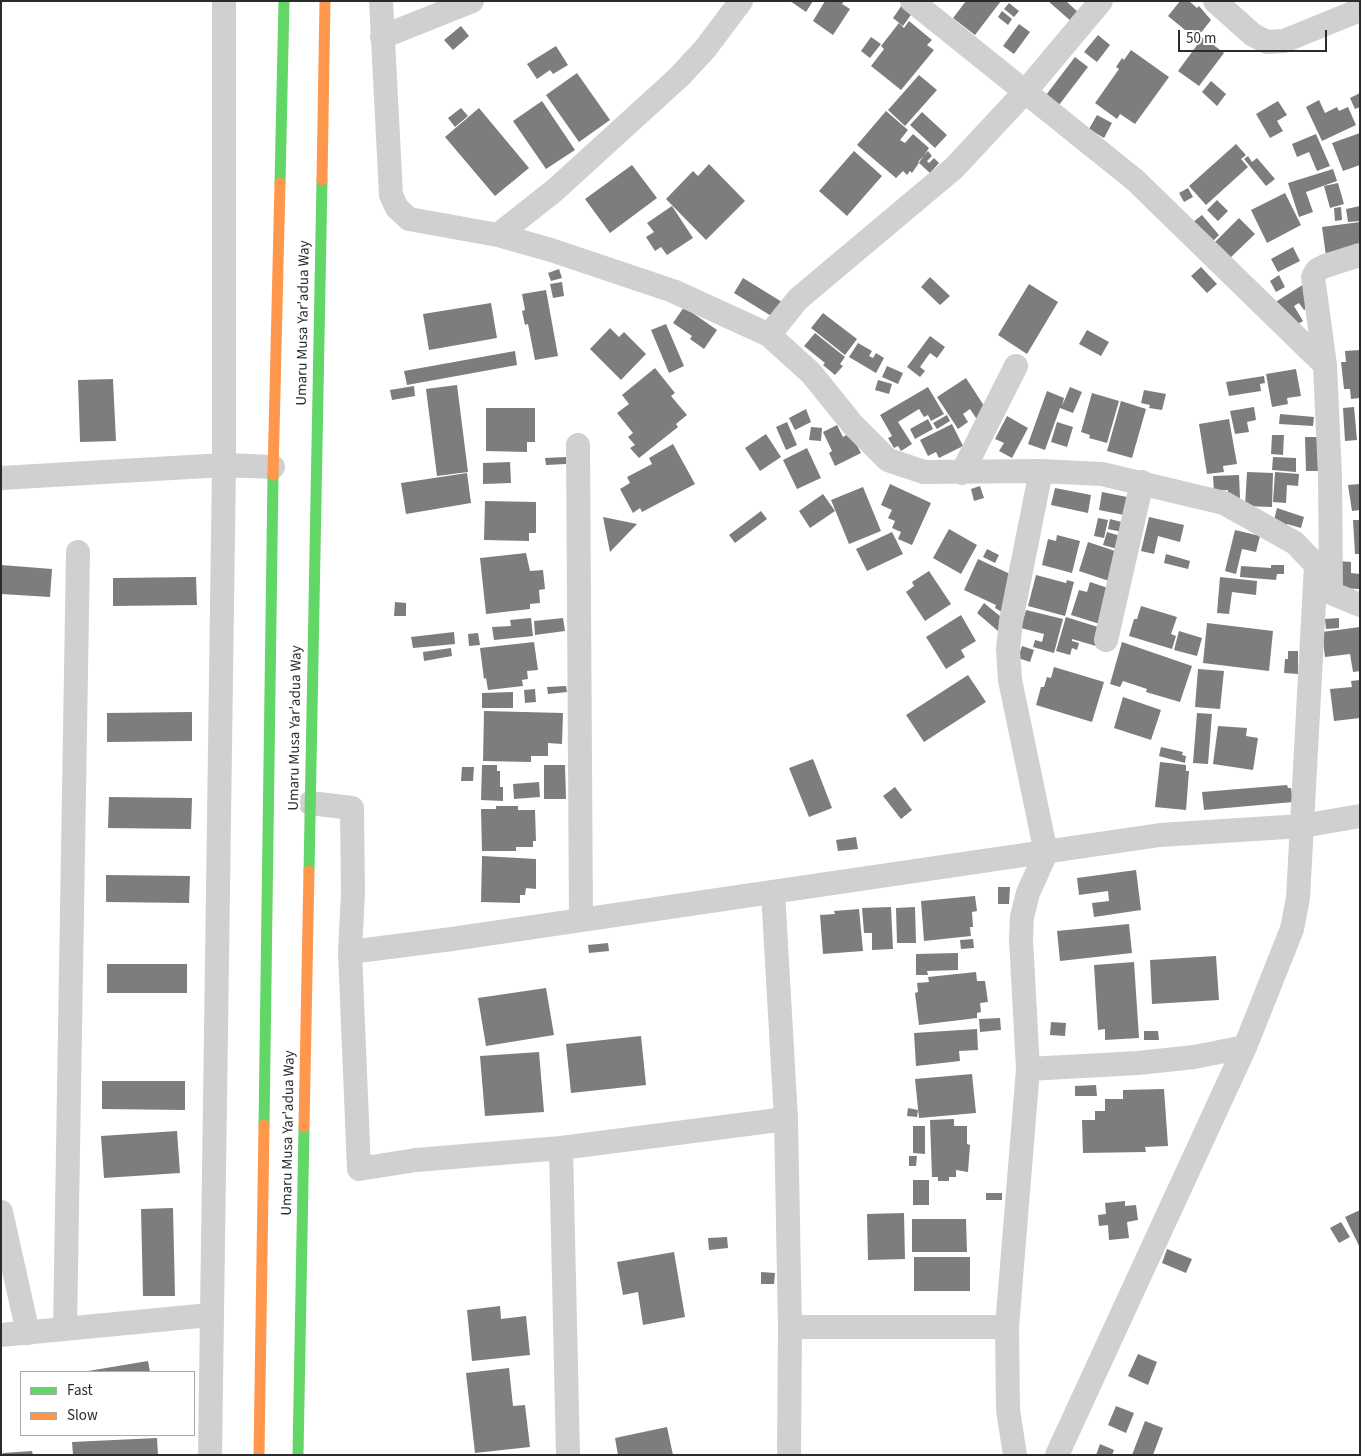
<!DOCTYPE html>
<html>
<head>
<meta charset="utf-8">
<style>
  body { margin:0 }
  #map { position:relative; width:1361px; height:1456px; overflow:hidden; background:#fff; font-family:"Source Sans 3",sans-serif }
  canvas { display:block }
  .frame { position:absolute; inset:0; border:2px solid #2b2b2b; pointer-events:none }
  .legend { position:absolute; left:20px; top:1371px; width:175px; height:65px; box-sizing:border-box; background:#fff; border:1px solid #aaa; margin:0; padding:6px 9px; list-style:none; font-size:15px; color:#2b2b2b }
  .legend li { display:flex; align-items:center; gap:10px; height:25px }
  .legend b { width:25px; border:1px solid #aaa }
  .scale { position:absolute; left:1178px; top:30px; width:149px; height:22px; box-sizing:border-box; border:2px solid #2b2b2b; border-top:0; padding-left:6px; font-size:15px; line-height:18px; white-space:nowrap; color:#2b2b2b; -webkit-text-stroke:4px #fff; paint-order:stroke }
</style>
</head>
<body>
<div id="map">
<canvas width="1361" height="1456"></canvas>
<div class="frame"></div>
<ul class="legend">
<li><b style="height:6px;background:#63d668"></b>Fast</li>
<li><b style="height:6px;background:#ff974d"></b>Slow</li>
</ul>
<div class="scale">50 m</div>
</div>
<script>
const ctx = document.querySelector('canvas').getContext('2d');
ctx.lineJoin = 'round';
function fill(path, color) { ctx.fillStyle = color; ctx.fill(path, 'evenodd'); }
const poly = rows => new Path2D(rows.map(r => 'M' + r).join(''));
function strokePath(path, color, width, dash) { ctx.strokeStyle = color; ctx.lineWidth = width; ctx.lineCap = dash ? 'butt' : 'round'; ctx.setLineDash(dash || []); ctx.stroke(path); }
function write(font, color, halo, rows, align = 'center') {
  ctx.font = font + ' "Source Sans 3",sans-serif'; ctx.lineWidth = 5; ctx.setLineDash([]); ctx.textBaseline = 'middle'; ctx.strokeStyle = halo; ctx.fillStyle = color; for (const [text, x, y, turn = 0] of rows) {
    ctx.save(); ctx.translate(x, y); ctx.rotate((+turn || 0) * Math.PI / 180); ctx.textAlign = isNaN(turn) ? turn : align; if (halo) ctx.strokeText(text, 0, 0); ctx.fillText(text, 0, 0); ctx.restore();
  }
}
const building = poly([
  [790,1,813,1,806,12],
  [825,1,844,1,842,4,850,9,833,35,813,21],
  [966,1,1001,1,975,35,953,18],
  [1048,1,1066,1,1080,14,1072,22],
  [1180,1,1189,1,1197,8,1199,6,1211,20,1196,39,1168,16],
  [1009,3,1019,11,1014,17,1004,9],
  [902,5,913,12,903,26,893,18],
  [1002,11,1012,19,1008,25,998,17],
  [909,21,932,40,927,45,934,50,901,90,871,66,884,49,881,46,899,23,904,28],
  [1019,24,1030,32,1014,54,1003,46],
  [461,26,469,36,453,50,444,40],
  [1098,35,1110,45,1097,62,1084,52],
  [871,37,881,44,870,58,861,51],
  [1203,37,1224,53,1199,86,1178,71],
  [556,46,568,65,553,74,550,70,537,79,527,64],
  [1131,50,1169,77,1135,124,1120,114,1117,119,1095,103,1119,69,1116,67,1122,58,1124,60],
  [1075,57,1088,67,1059,105,1046,95],
  [577,73,610,120,579,142,546,95],
  [919,75,937,90,905,126,888,110],
  [1211,81,1226,94,1217,106,1202,92],
  [1360,93,1360,107,1355,109,1350,98],
  [1319,100,1325,113,1337,107,1339,111,1348,107,1356,125,1322,141,1306,107],
  [542,101,575,150,546,169,513,121],
  [1278,101,1287,115,1277,121,1283,131,1270,138,1256,114],
  [461,108,468,116,455,127,448,118],
  [479,108,529,168,495,196,445,137],
  [886,111,908,130,900,140,905,143,913,134,929,148,912,173,910,171,907,175,903,171,896,178,857,145],
  [922,112,947,135,935,148,910,125],
  [1097,115,1112,123,1104,138,1089,129],
  [1360,133,1360,165,1343,171,1332,143],
  [1316,134,1330,166,1317,171,1309,152,1297,157,1292,144],
  [1236,144,1246,155,1241,159,1248,167,1206,205,1189,186],
  [854,151,882,176,847,216,819,191],
  [928,151,932,156,927,161,929,163,934,158,939,163,930,173,918,162],
  [1248,156,1252,162,1257,158,1275,179,1266,186,1244,159],
  [709,164,745,201,706,240,666,199,693,171,698,176],
  [632,165,657,198,610,233,585,199],
  [1333,169,1337,181,1306,192,1313,212,1299,217,1288,183],
  [1338,183,1344,204,1330,208,1324,186],
  [1188,188,1193,197,1184,202,1179,193],
  [1285,193,1301,225,1267,243,1251,210],
  [1217,200,1228,211,1218,221,1207,210],
  [672,206,693,238,667,255,661,247,655,251,646,237,654,232,647,223],
  [1360,206,1360,221,1348,222,1346,209],
  [1341,207,1342,220,1335,221,1334,208],
  [1202,215,1219,235,1211,243,1193,222],
  [1239,218,1255,234,1229,259,1215,242],
  [1360,222,1360,251,1326,256,1322,227],
  [1293,247,1300,261,1278,272,1271,259],
  [1201,267,1217,284,1207,293,1191,276],
  [559,269,562,278,551,281,548,273],
  [1279,275,1285,287,1276,292,1270,281],
  [930,277,950,296,940,305,921,287],
  [743,278,782,302,773,317,734,293],
  [562,282,564,296,553,298,550,284],
  [1029,284,1058,302,1027,354,998,335],
  [1304,284,1311,306,1304,310,1299,303,1294,306,1303,321,1290,329,1274,303],
  [546,290,558,356,535,360,528,324,525,325,522,311,525,310,522,294],
  [491,303,497,338,429,350,423,314],
  [684,307,717,330,704,349,690,339,692,336,673,323],
  [823,313,857,339,845,355,811,328],
  [666,324,684,366,669,373,651,330],
  [610,328,619,337,624,332,646,354,621,380,590,349],
  [1087,330,1109,342,1101,356,1079,344],
  [815,333,845,357,840,364,843,366,835,375,823,365,825,363,804,346],
  [930,336,945,347,937,358,930,353,920,367,925,371,920,377,907,367],
  [858,343,872,351,869,356,873,358,876,353,884,358,876,373,849,357],
  [1360,350,1360,398,1351,399,1350,389,1344,389,1341,362,1346,362,1345,351],
  [515,351,517,365,407,385,404,371],
  [887,366,903,373,898,384,882,377],
  [655,368,675,393,671,396,687,415,676,424,678,427,639,458,630,448,635,445,628,437,633,433,617,413,629,404,622,395],
  [1296,369,1301,396,1287,398,1288,404,1272,407,1266,374],
  [1264,376,1265,383,1260,384,1261,391,1229,396,1226,382],
  [966,378,988,412,980,424,970,409,963,414,968,422,958,429,937,397],
  [113,379,116,441,80,442,78,380],
  [878,380,892,384,889,394,875,390],
  [457,385,468,472,437,476,426,389],
  [414,386,415,396,392,400,390,390],
  [928,387,944,414,931,421,928,415,924,417,919,409,898,422,912,444,901,451,898,446,894,448,888,438,892,436,880,415],
  [1070,387,1082,392,1073,413,1060,408,1045,450,1028,444,1047,391,1064,398,1062,406],
  [1144,390,1166,394,1162,410,1149,408,1150,405,1141,403],
  [1092,393,1119,401,1107,443,1089,438,1090,435,1081,432],
  [1121,401,1146,409,1132,458,1107,451],
  [1254,407,1256,420,1247,422,1249,432,1235,434,1230,411],
  [1354,407,1357,440,1345,441,1343,408],
  [486,408,535,408,535,442,527,442,527,452,486,451],
  [806,409,811,422,795,430,789,418],
  [1280,414,1314,417,1313,426,1279,424],
  [947,415,950,421,937,429,933,423],
  [1007,416,1028,428,1012,458,999,451,1004,443,995,439],
  [928,419,933,429,915,439,910,429],
  [1229,419,1237,464,1223,466,1224,472,1207,474,1199,424],
  [787,422,797,445,786,450,776,427],
  [1057,422,1073,427,1067,447,1051,442],
  [952,424,963,446,939,458,936,452,928,456,920,440],
  [837,425,843,437,850,433,861,453,835,466,829,453,832,451,823,432],
  [811,427,822,428,821,441,809,440],
  [766,434,781,457,760,471,745,448],
  [1272,435,1284,435,1283,455,1271,454],
  [1305,437,1318,437,1319,471,1306,471],
  [673,444,695,484,642,512,640,508,633,513,620,489,630,483,627,477,652,464,649,458],
  [807,448,821,478,797,489,783,460],
  [566,457,566,464,546,465,545,458],
  [1273,457,1296,458,1296,472,1272,470],
  [510,462,511,483,483,484,483,463],
  [1247,472,1273,473,1272,507,1245,506],
  [1275,472,1299,474,1298,486,1287,485,1286,503,1273,502],
  [467,473,471,503,406,514,401,483],
  [1239,475,1240,498,1228,498,1228,490,1214,491,1213,476],
  [890,484,931,503,912,545,898,539,901,532,892,528,895,521,888,518,892,510,881,505],
  [1360,484,1360,510,1352,511,1348,485],
  [980,486,984,498,974,501,971,489],
  [863,487,881,531,849,544,831,500],
  [1055,488,1091,495,1088,513,1051,505],
  [1102,492,1127,497,1124,515,1099,510],
  [823,494,835,511,810,528,799,511],
  [485,501,536,502,536,533,529,533,529,541,484,540],
  [1277,508,1304,517,1301,528,1287,524,1285,528,1273,524],
  [761,511,767,519,735,543,729,535],
  [603,517,637,524,610,552],
  [1149,517,1184,525,1180,542,1158,536,1154,554,1141,551],
  [1098,518,1108,520,1104,538,1094,536],
  [1110,519,1129,524,1127,533,1108,529],
  [1353,520,1360,520,1360,554,1355,554],
  [949,529,977,545,961,574,933,558],
  [1235,530,1260,536,1256,552,1242,549,1236,574,1225,571],
  [892,532,903,554,867,571,856,549],
  [1107,532,1124,537,1121,550,1103,545],
  [1057,535,1080,541,1072,573,1042,565,1048,539,1056,541],
  [1088,542,1118,552,1109,581,1079,571],
  [987,549,999,555,995,563,983,557],
  [526,553,530,571,543,570,545,589,539,590,540,603,530,604,530,609,486,614,480,558],
  [1166,554,1190,561,1188,569,1164,563],
  [978,559,1010,574,1005,614,995,608,996,605,964,590],
  [1337,561,1351,562,1351,573,1360,574,1360,589,1336,588],
  [1,565,52,569,50,597,1,594],
  [1271,565,1284,565,1284,574,1277,574,1276,580,1240,577,1241,566,1271,568],
  [929,571,951,604,925,621,906,592,914,586,912,582],
  [1036,575,1066,583,1067,580,1074,582,1065,616,1028,606],
  [196,577,197,605,113,606,113,578],
  [1220,577,1257,581,1256,595,1232,592,1229,614,1217,613],
  [1090,582,1111,589,1100,624,1071,615,1079,590,1087,592],
  [395,602,406,603,406,616,394,616],
  [984,603,1006,621,998,631,977,613],
  [1141,606,1177,617,1171,634,1176,636,1172,649,1129,636,1134,619,1137,619],
  [1026,610,1063,619,1054,653,1033,647,1035,640,1042,642,1044,634,1021,628],
  [961,615,976,641,961,650,965,657,946,669,926,637],
  [1066,617,1101,628,1096,646,1072,639,1072,641,1079,643,1077,650,1072,648,1070,655,1056,651],
  [531,618,533,636,494,640,492,627,511,626,510,620],
  [563,618,565,631,535,635,534,621],
  [1339,618,1339,628,1326,629,1325,619],
  [1207,623,1273,631,1269,671,1203,663],
  [1360,627,1360,671,1353,672,1350,654,1325,657,1322,632],
  [1179,631,1202,638,1197,656,1174,650],
  [454,632,455,644,413,648,411,637],
  [478,633,480,645,469,646,468,634],
  [534,642,538,670,527,671,528,679,522,680,523,686,488,690,486,678,484,679,480,648],
  [1122,642,1192,666,1180,702,1146,692,1147,689,1123,681,1120,687,1110,684],
  [1022,646,1034,650,1030,662,1018,658],
  [451,648,452,656,424,661,423,652],
  [1288,651,1298,651,1298,674,1284,673,1285,659,1288,659],
  [1054,667,1104,682,1092,722,1036,705,1041,687,1044,687,1047,677,1051,678],
  [1198,669,1224,671,1220,709,1195,707],
  [968,675,986,702,924,742,906,715],
  [1360,680,1360,718,1334,721,1330,689,1352,687,1351,681],
  [566,686,567,692,548,694,547,687],
  [535,689,536,702,525,703,524,690],
  [513,692,513,708,482,708,482,693],
  [1123,697,1161,710,1151,740,1114,728],
  [484,711,563,713,562,744,548,743,548,756,531,756,531,762,483,761],
  [192,712,192,741,107,742,107,713],
  [1197,713,1212,714,1208,764,1193,763],
  [1218,726,1247,728,1246,736,1258,738,1253,770,1213,764],
  [1161,747,1183,752,1182,755,1186,756,1185,763,1159,756],
  [813,759,832,808,809,817,789,768],
  [1160,762,1186,765,1186,771,1189,771,1186,810,1155,807],
  [482,765,497,765,497,771,500,771,500,787,503,787,503,801,481,800],
  [544,765,565,765,566,799,544,799],
  [462,767,474,767,473,781,461,781],
  [539,782,540,797,514,799,513,784],
  [1287,785,1288,788,1291,788,1293,802,1204,810,1202,792],
  [895,787,912,810,901,819,883,796],
  [109,797,192,798,191,829,108,828],
  [496,806,518,806,518,810,535,810,536,841,533,841,533,847,516,847,516,851,482,851,481,809,496,809],
  [856,837,858,849,838,851,836,840],
  [482,856,536,859,536,889,526,888,525,895,520,895,520,903,481,902],
  [1136,870,1141,910,1094,917,1092,903,1109,901,1108,891,1079,895,1077,878],
  [106,875,190,876,189,903,106,902],
  [998,887,1010,887,1009,904,998,904],
  [975,896,977,911,972,912,973,927,970,927,971,936,924,941,921,901],
  [891,907,893,949,872,950,872,933,864,933,862,908],
  [915,907,916,943,897,943,896,908],
  [859,909,863,951,823,954,820,915,835,914,834,911],
  [1129,924,1132,953,1060,961,1057,931],
  [973,939,974,948,961,949,960,940],
  [608,943,609,951,589,953,588,945],
  [958,953,958,970,927,971,928,975,916,975,916,954],
  [1216,956,1219,1000,1152,1004,1150,960],
  [1134,962,1139,1038,1105,1040,1105,1029,1098,1030,1094,965],
  [107,964,187,964,187,993,107,993],
  [976,972,977,981,985,981,988,1002,980,1003,981,1012,977,1013,977,1018,919,1025,915,993,918,992,917,983,929,982,928,977],
  [546,988,554,1035,486,1046,478,998],
  [1000,1018,1001,1030,980,1032,979,1019],
  [1051,1022,1066,1023,1065,1036,1050,1035],
  [977,1029,978,1050,959,1051,960,1061,916,1066,914,1033],
  [1144,1031,1158,1031,1159,1040,1144,1040],
  [641,1036,646,1085,571,1093,566,1044],
  [539,1052,544,1112,485,1116,480,1056],
  [972,1074,976,1113,919,1118,915,1079],
  [102,1081,185,1081,185,1110,102,1109],
  [1096,1085,1097,1096,1075,1096,1075,1086],
  [1164,1089,1168,1146,1145,1147,1146,1152,1083,1153,1082,1120,1095,1120,1095,1111,1105,1111,1105,1099,1123,1099,1123,1090],
  [908,1108,918,1110,917,1117,907,1116],
  [954,1119,954,1126,967,1126,967,1144,970,1145,968,1172,956,1170,956,1177,949,1177,949,1181,938,1181,938,1177,932,1177,930,1120],
  [913,1126,925,1126,925,1154,913,1153],
  [177,1131,180,1173,104,1178,101,1136],
  [909,1156,917,1156,916,1166,909,1166],
  [913,1180,929,1180,929,1205,913,1205],
  [986,1193,1002,1193,1002,1200,986,1200],
  [1125,1201,1125,1206,1136,1205,1138,1220,1127,1222,1129,1238,1109,1240,1108,1225,1099,1226,1098,1215,1106,1214,1105,1203],
  [173,1208,175,1296,143,1296,141,1209],
  [1360,1210,1360,1248,1345,1217],
  [904,1213,905,1259,868,1260,867,1214],
  [912,1219,966,1219,967,1252,912,1252],
  [1341,1222,1350,1237,1339,1243,1330,1228],
  [727,1237,728,1248,709,1250,708,1238],
  [1167,1249,1192,1259,1186,1273,1162,1263],
  [674,1252,685,1317,643,1325,638,1292,623,1295,617,1262],
  [914,1257,970,1257,970,1291,914,1291],
  [761,1272,775,1273,774,1284,761,1284],
  [500,1306,501,1319,526,1316,530,1355,472,1361,467,1310],
  [1138,1354,1157,1362,1148,1385,1128,1376],
  [148,1361,150,1372,88,1372,88,1371],
  [509,1368,513,1406,525,1405,530,1447,475,1453,466,1373],
  [1116,1406,1134,1413,1126,1433,1108,1425],
  [1145,1421,1163,1428,1153,1455,1132,1455],
  [667,1427,673,1455,618,1455,615,1438],
  [157,1438,158,1455,73,1455,72,1442],
  [1100,1444,1114,1450,1112,1455,1096,1455],
  [32,1451,33,1455,3,1455,3,1453]
]);
const street = poly([
  [381,1,391,195,397,208,409,219,498,235,551,250,673,291,769,335,811,373,853,425,888,460,924,472,1041,471],
  [912,1,1135,180,1325,365],
  [1215,1,1253,35,1267,42,1284,41,1360,10],
  [382,37,472,1],
  [498,235,555,190,679,77,705,49,741,1],
  [769,335,798,299,954,168,1024,93,1101,1],
  [578,445,581,920],
  [962,473,1016,366],
  [1,478,224,465,273,467],
  [1331,589,1330,476,1325,365,1313,277,1317,270,1325,266,1360,255],
  [1106,640,1142,482],
  [310,803,352,808,353,893,350,952,359,1169,416,1160,561,1148,786,1119],
  [773,892,786,1119,790,1327,789,1455],
  [350,952,452,939,1160,835,1302,826,1360,816],
  [1028,1069,1138,1063,1194,1057,1245,1047],
  [561,1148,568,1455],
  [1,1212,28,1333],
  [790,1327,1007,1327],
  [65,1329,78,552],
  [1,1335,210,1315],
  [210,1455,224,465,224,1],
  [1015,1455,1008,1410,1007,1327,1028,1069,1021,939,1022,917,1028,893,1046,853,1010,680,1008,649,1011,621,1041,471,1102,474,1224,503,1295,543,1316,565,1331,593,1360,605],
  [1057,1455,1245,1047,1292,929,1298,898,1316,565]
]);
const fast = poly([
  [280,183,284,1],
  [309,871,322,180],
  [264,1125,273,475],
  [298,1455,304,1127]
]);
const slow = poly([
  [322,180,325,1],
  [273,475,280,183],
  [304,1127,309,871],
  [259,1455,264,1125]
]);
const streetNames = [
  ["Umaru Musa Yar'adua Way",304,323,-89],
  ["Umaru Musa Yar'adua Way",296,728,-89],
  ["Umaru Musa Yar'adua Way",289,1133,-89]
];
fill(building, '#7d7d7d');
strokePath(street, '#d0d0d0', 24);
strokePath(fast, '#63d668', 11);
strokePath(slow, '#ff974d', 11);
write('15px', '#2b2b2b', '#fff', streetNames);
</script>
</body>
</html>
